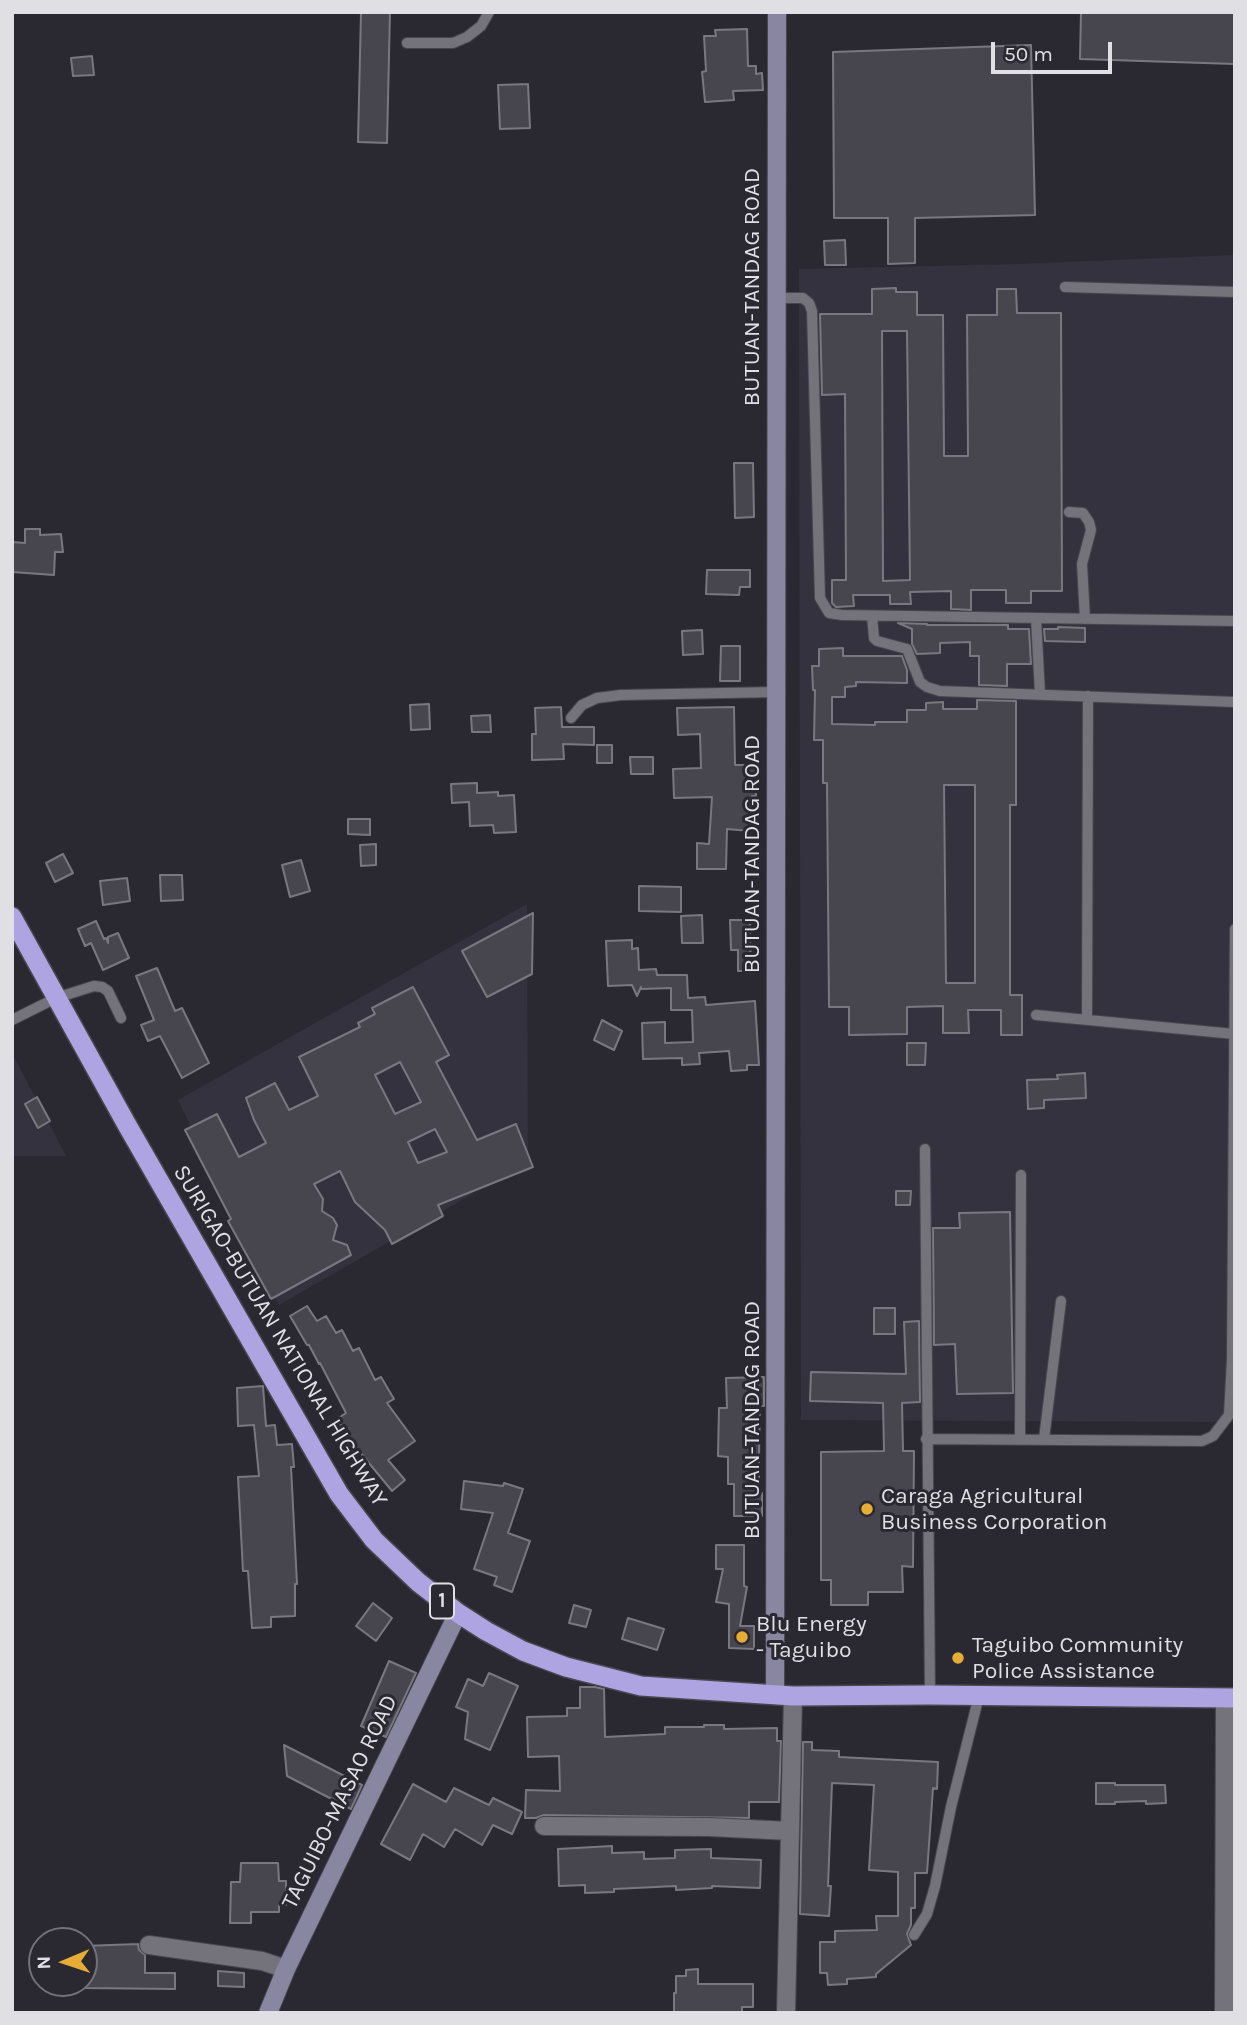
<!DOCTYPE html>
<html>
<head>
<meta charset="utf-8">
<style>
  body { margin:0 }
  #map { position:relative; width:1247px; height:2025px; overflow:hidden; background:#2a2931; font-family:Karla,sans-serif }
  canvas { display:block }
  .frame { position:absolute; inset:0; border:14px solid #dfdfe4; pointer-events:none }
  .north { position:absolute; left:28px; top:1927px; width:70px; height:70px; box-sizing:border-box; background:#2a2931; border:2px solid #727279; border-radius:50%; rotate:268deg; font-size:19px; font-weight:700; line-height:28px; text-align:center; color:#dfdfe4 }
  .north::after { content:''; display:block; margin:auto; width:24px; height:32px; background:#e7ac36; clip-path:polygon(50% 0,100% 100%,50% 72%,0 100%) }
  .scale { position:absolute; left:991px; top:42px; width:121px; height:32px; box-sizing:border-box; border:4px solid #dfdfe4; border-top:0; padding-left:9px; font-size:21px; line-height:24px; white-space:nowrap; color:#dfdfe4; -webkit-text-stroke:5px #2a2931; paint-order:stroke }
</style>
</head>
<body>
<div id="map">
<canvas width="1247" height="2025"></canvas>
<div class="frame"></div>
<div class="north">N</div>
<div class="scale">50 m</div>
</div>
<script>
const ctx = document.querySelector('canvas').getContext('2d');
ctx.lineJoin = 'round';
function fill(path, color) { ctx.fillStyle = color; ctx.fill(path, 'evenodd'); }
const poly = rows => new Path2D(rows.map(r => 'M' + r).join(''));
function strokePath(path, color, width, dash) { ctx.strokeStyle = color; ctx.lineWidth = width; ctx.lineCap = dash ? 'butt' : 'round'; ctx.setLineDash(dash || []); ctx.stroke(path); }
function write(font, color, halo, rows, align = 'center') {
  ctx.font = font + ' Karla,sans-serif'; ctx.lineWidth = 6; ctx.setLineDash([]); ctx.textBaseline = 'middle'; ctx.strokeStyle = halo; ctx.fillStyle = color; for (const [text, x, y, turn = 0] of rows) {
    ctx.save(); ctx.translate(x, y); ctx.rotate((+turn || 0) * Math.PI / 180); ctx.textAlign = isNaN(turn) ? turn : align; if (halo) ctx.strokeText(text, 0, 0); ctx.fillText(text, 0, 0); ctx.restore();
  }
}
const built = poly([
  [1234,255,1235,1422,801,1420,799,269,1018,264],
  [527,904,528,1162,279,1305,178,1100],
  [12,1053,66,1156,12,1156]
]);
const building = poly([
  [361,12,390,12,387,143,358,142,361,12],
  [1081,12,1235,12,1235,64,1080,59,1081,12],
  [747,29,748,66,756,66,756,74,762,73,763,90,733,91,734,100,705,102,702,72,706,71,704,36,716,36,715,30,747,29],
  [1031,45,1035,215,915,218,915,263,888,264,888,218,834,218,833,52,1031,45],
  [92,56,94,75,73,76,71,58,92,56],
  [528,84,530,128,500,129,498,85,528,84],
  [845,240,846,265,825,265,824,241,845,240],
  [896,288,896,292,917,292,917,315,943,315,944,456,968,456,967,315,997,315,997,289,1016,289,1017,313,1061,313,1062,591,1031,591,1031,603,1006,603,1006,590,971,590,971,610,951,609,951,591,910,592,911,604,890,604,890,595,853,595,854,606,836,607,832,603,832,580,846,580,845,394,822,395,820,314,872,314,872,289,896,288],
  [882,331,907,331,910,580,883,581,882,331],
  [734,463,753,463,754,517,735,518,734,463],
  [25,529,40,529,40,535,61,534,63,552,55,552,54,575,12,572,12,542,25,543,25,529],
  [707,570,750,570,750,587,740,587,739,595,706,594,707,570],
  [898,623,927,624,927,625,1008,625,1008,629,1029,629,1031,664,1007,664,1007,686,979,685,979,656,970,656,970,642,940,643,940,653,917,654,912,644,912,629,898,623],
  [1058,627,1085,628,1085,642,1045,641,1044,629,1058,629,1058,627],
  [702,630,703,654,683,655,682,631,702,630],
  [721,646,740,646,740,681,720,681,721,646],
  [843,648,843,656,902,656,907,670,907,683,856,682,856,686,845,687,845,697,832,697,832,724,875,725,875,722,907,722,907,710,926,710,926,703,943,702,943,709,977,709,977,700,1016,701,1016,805,1010,805,1010,995,1022,995,1022,1035,1001,1035,1001,1010,968,1010,969,1033,943,1033,943,1006,907,1007,907,1034,849,1035,849,1007,829,1007,827,783,823,783,823,740,814,740,815,690,813,690,812,666,819,666,819,649,843,648],
  [944,785,975,785,975,983,946,983,944,785],
  [429,704,430,729,411,730,410,705,429,704],
  [561,707,562,727,594,727,594,745,563,744,564,759,532,760,532,734,536,734,535,708,561,707],
  [734,707,735,765,755,765,756,796,752,796,750,831,727,829,726,869,697,869,697,843,709,844,712,797,674,798,673,769,701,768,700,734,678,735,677,708,734,707],
  [490,715,491,732,472,732,471,716,490,715],
  [597,745,612,745,612,763,597,763,597,745],
  [630,757,653,757,653,774,631,774,630,757],
  [477,783,477,793,498,792,498,796,514,795,516,832,494,833,493,825,470,826,469,802,452,803,451,784,477,783],
  [348,819,370,819,370,835,348,834,348,819],
  [376,844,376,865,361,866,360,845,376,844],
  [63,854,73,873,55,882,46,863,63,854],
  [301,860,310,891,290,897,282,865,301,860],
  [160,875,182,875,183,900,161,901,160,875],
  [127,878,130,901,103,905,100,881,127,878],
  [639,886,681,887,681,912,639,911,639,886],
  [533,913,532,974,487,997,462,951,533,913],
  [702,915,703,943,682,943,681,916,702,915],
  [730,920,750,920,751,971,738,971,738,950,731,950,730,920],
  [96,921,104,939,106,938,108,943,108,937,118,933,129,958,103,970,91,943,85,946,78,929,96,921],
  [632,940,632,949,638,948,639,970,656,969,657,975,687,975,688,998,705,997,706,1005,755,1001,759,1065,747,1065,747,1070,731,1071,729,1051,699,1053,700,1064,682,1065,682,1058,643,1059,642,1023,665,1022,665,1043,693,1042,692,1010,671,1010,671,988,641,989,641,987,637,996,632,985,608,986,606,941,632,940],
  [157,968,175,1011,182,1008,209,1063,182,1078,160,1036,148,1041,141,1025,154,1020,136,976,157,968],
  [413,987,449,1055,436,1062,477,1140,516,1124,533,1167,438,1205,443,1216,392,1244,385,1230,355,1202,340,1171,314,1184,323,1199,322,1211,333,1218,337,1225,333,1240,347,1245,351,1255,271,1299,228,1221,231,1219,185,1130,217,1114,239,1157,266,1143,254,1120,246,1098,275,1083,289,1110,318,1096,299,1057,360,1027,358,1023,375,1014,372,1008,413,987],
  [400,1062,421,1102,395,1114,375,1075,400,1062],
  [435,1129,447,1152,418,1163,408,1142,435,1129],
  [602,1020,622,1031,614,1050,594,1040,602,1020],
  [907,1043,926,1043,925,1065,907,1065,907,1043],
  [1085,1073,1086,1098,1044,1100,1044,1108,1028,1109,1027,1080,1058,1079,1057,1075,1085,1073],
  [37,1097,50,1121,38,1128,25,1104,37,1097],
  [896,1191,911,1191,910,1205,896,1205,896,1191],
  [1010,1212,1013,1393,957,1394,955,1344,934,1345,933,1228,960,1228,959,1213,1010,1212],
  [307,1306,317,1321,326,1316,336,1333,342,1330,353,1351,359,1348,375,1380,381,1377,394,1399,387,1403,415,1441,388,1460,405,1480,392,1491,350,1440,337,1419,346,1413,320,1363,319,1364,309,1345,307,1345,290,1316,307,1306],
  [874,1308,895,1308,895,1334,874,1334,874,1308],
  [919,1321,920,1402,902,1403,903,1451,914,1451,913,1567,902,1566,903,1592,868,1592,868,1605,831,1605,831,1580,821,1580,821,1452,884,1451,883,1403,810,1401,811,1372,906,1374,904,1322,919,1321],
  [764,1377,764,1406,760,1406,759,1457,759,1492,762,1493,762,1516,734,1516,734,1484,728,1484,728,1457,718,1456,719,1408,727,1408,726,1378,764,1377],
  [263,1386,266,1426,275,1425,277,1445,292,1444,294,1467,291,1467,297,1584,295,1584,295,1616,271,1617,271,1627,252,1628,248,1571,243,1571,238,1477,259,1476,254,1425,238,1426,237,1388,263,1386],
  [464,1481,503,1486,504,1483,523,1489,508,1533,530,1541,512,1592,494,1585,497,1577,474,1569,493,1513,461,1509,464,1481],
  [716,1545,744,1545,744,1586,747,1587,740,1626,754,1626,754,1649,729,1648,729,1604,716,1602,723,1569,716,1569,716,1545],
  [373,1603,392,1618,376,1641,356,1626,373,1603],
  [574,1605,591,1610,586,1627,569,1623,574,1605],
  [628,1618,664,1629,657,1650,622,1639,628,1618],
  [389,1661,416,1673,386,1737,361,1726,389,1661],
  [489,1673,518,1686,490,1750,465,1739,468,1712,456,1707,468,1679,483,1686,489,1673],
  [580,1687,595,1687,604,1689,605,1737,665,1734,665,1727,704,1727,704,1725,724,1725,724,1729,777,1728,777,1741,781,1741,779,1802,749,1802,749,1818,544,1815,536,1818,525,1818,526,1790,560,1791,559,1756,528,1757,527,1717,567,1716,567,1708,580,1708,580,1687],
  [803,1742,812,1742,812,1750,839,1751,839,1757,938,1762,937,1789,933,1788,927,1873,915,1873,915,1908,911,1908,911,1925,907,1934,911,1945,876,1974,876,1977,847,1979,847,1984,828,1985,827,1973,820,1973,820,1942,835,1942,835,1931,877,1930,876,1916,898,1916,898,1872,869,1870,874,1785,832,1783,828,1886,831,1886,829,1916,800,1914,803,1742],
  [284,1745,362,1785,351,1809,287,1776,284,1745],
  [1096,1783,1115,1783,1115,1785,1165,1785,1166,1803,1146,1804,1146,1801,1115,1802,1115,1804,1096,1804,1096,1783],
  [413,1784,446,1802,454,1788,489,1805,493,1798,522,1812,512,1834,493,1825,482,1845,455,1829,444,1847,423,1834,410,1860,381,1844,413,1784],
  [612,1846,612,1853,644,1852,644,1859,675,1858,675,1850,711,1849,711,1858,761,1860,760,1888,712,1886,712,1888,676,1890,676,1886,614,1889,614,1892,585,1893,585,1885,559,1886,558,1849,612,1846],
  [241,1863,278,1863,279,1881,286,1881,286,1905,279,1905,279,1912,251,1912,251,1923,230,1923,231,1882,240,1882,241,1863],
  [138,1944,139,1950,145,1955,145,1973,175,1973,175,1989,84,1988,84,1946,138,1944],
  [698,1969,698,1984,753,1984,753,2007,742,2007,742,2013,674,2013,674,1993,676,1993,676,1976,686,1976,686,1970,698,1969],
  [218,1971,244,1973,244,1987,218,1986,218,1971]
]);
const service = poly([
  [407,43,453,43,467,37,481,26,489,12],
  [1065,287,1235,292],
  [776,298,803,298,809,303,812,311,820,598,829,613,842,615,1235,621],
  [1069,512,1083,513,1089,522,1091,530,1082,564,1085,619],
  [872,616,874,638,877,641,907,649,920,682,927,687,940,691,1235,702],
  [1036,618,1040,694],
  [571,718,582,705,597,698,621,695,777,692],
  [1036,1015,1234,1034],
  [12,1020,56,998,94,986,102,987,108,991,121,1018],
  [1087,1020,1088,696],
  [925,1149,930,1695],
  [926,1439,1202,1441,1213,1436,1229,1415,1232,1359,1235,929],
  [1020,1439,1021,1175],
  [1044,1439,1061,1301],
  [914,1935,927,1914,935,1886,951,1807,979,1696]
]);
const minor = poly([
  [544,1826,709,1827,790,1831],
  [149,1945,262,1961,286,1969],
  [786,2013,793,1696],
  [1224,2013,1225,1698]
]);
const secondary = poly([
  [775,1695,777,12],
  [268,2013,286,1969,458,1613]
]);
const trunk = poly([
  [12,917,127,1125,339,1494,374,1540,418,1582,458,1613,486,1631,523,1651,566,1667,641,1686,793,1696,930,1695,1235,1698]
]);
const markers = [
  [867,1509,7,"#e7ac36"],
  [742,1637,7,"#e7ac36"],
  [958,1658,7,"#e7ac36"]
];
const shields = [
  [442,1601,24]
];
const shieldNames = [
  ["1",442,1601]
];
const streetNames = [
  ["BUTUAN-TANDAG ROAD",752,287,-90],
  ["BUTUAN-TANDAG ROAD",752,854,-90],
  ["SURIGAO-BUTUAN NATIONAL HIGHWAY",280,1336,59],
  ["BUTUAN-TANDAG ROAD",752,1420,-90],
  ["TAGUIBO-MASAO ROAD",340,1802,-64]
];
const poiNames = [
  ["Caraga Agricultural",881,1496],
  ["Business Corporation",881,1522],
  ["Blu Energy",756,1624],
  ["- Taguibo",756,1650],
  ["Taguibo Community",972,1645],
  ["Police Assistance",972,1671]
];
fill(built, '#34323e');
fill(building, '#47464e');
strokePath(building, '#797881', 2);
strokePath(service, '#48474e', 12);
strokePath(minor, '#48474e', 20);
strokePath(secondary, '#48474e', 20);
strokePath(trunk, '#48474e', 22);
strokePath(service, '#74737c', 10);
strokePath(minor, '#74737c', 18);
strokePath(secondary, '#8986a2', 18);
strokePath(trunk, '#ada4e1', 19);
for (const [x, y, r, color] of markers) { const dot = new Path2D(); dot.arc(x, y, r, 0, 2 * Math.PI); ctx.fillStyle = color; ctx.fill(dot); strokePath(dot, '#2a2931', 2.5); }
for (const [x, y, w] of shields) { const box = new Path2D(); box.roundRect(x - w / 2, y - 17.5, w, 35, 5); ctx.fillStyle = '#2a2931'; ctx.fill(box); strokePath(box, '#dfdfe4', 2); }
write('bold 21px', '#dfdfe4', null, shieldNames);
write('23px', '#dfdfe4', '#2a2931', streetNames);
write('23px', '#dfdfe4', '#2a2931', poiNames, 'left');
</script>
</body>
</html>
